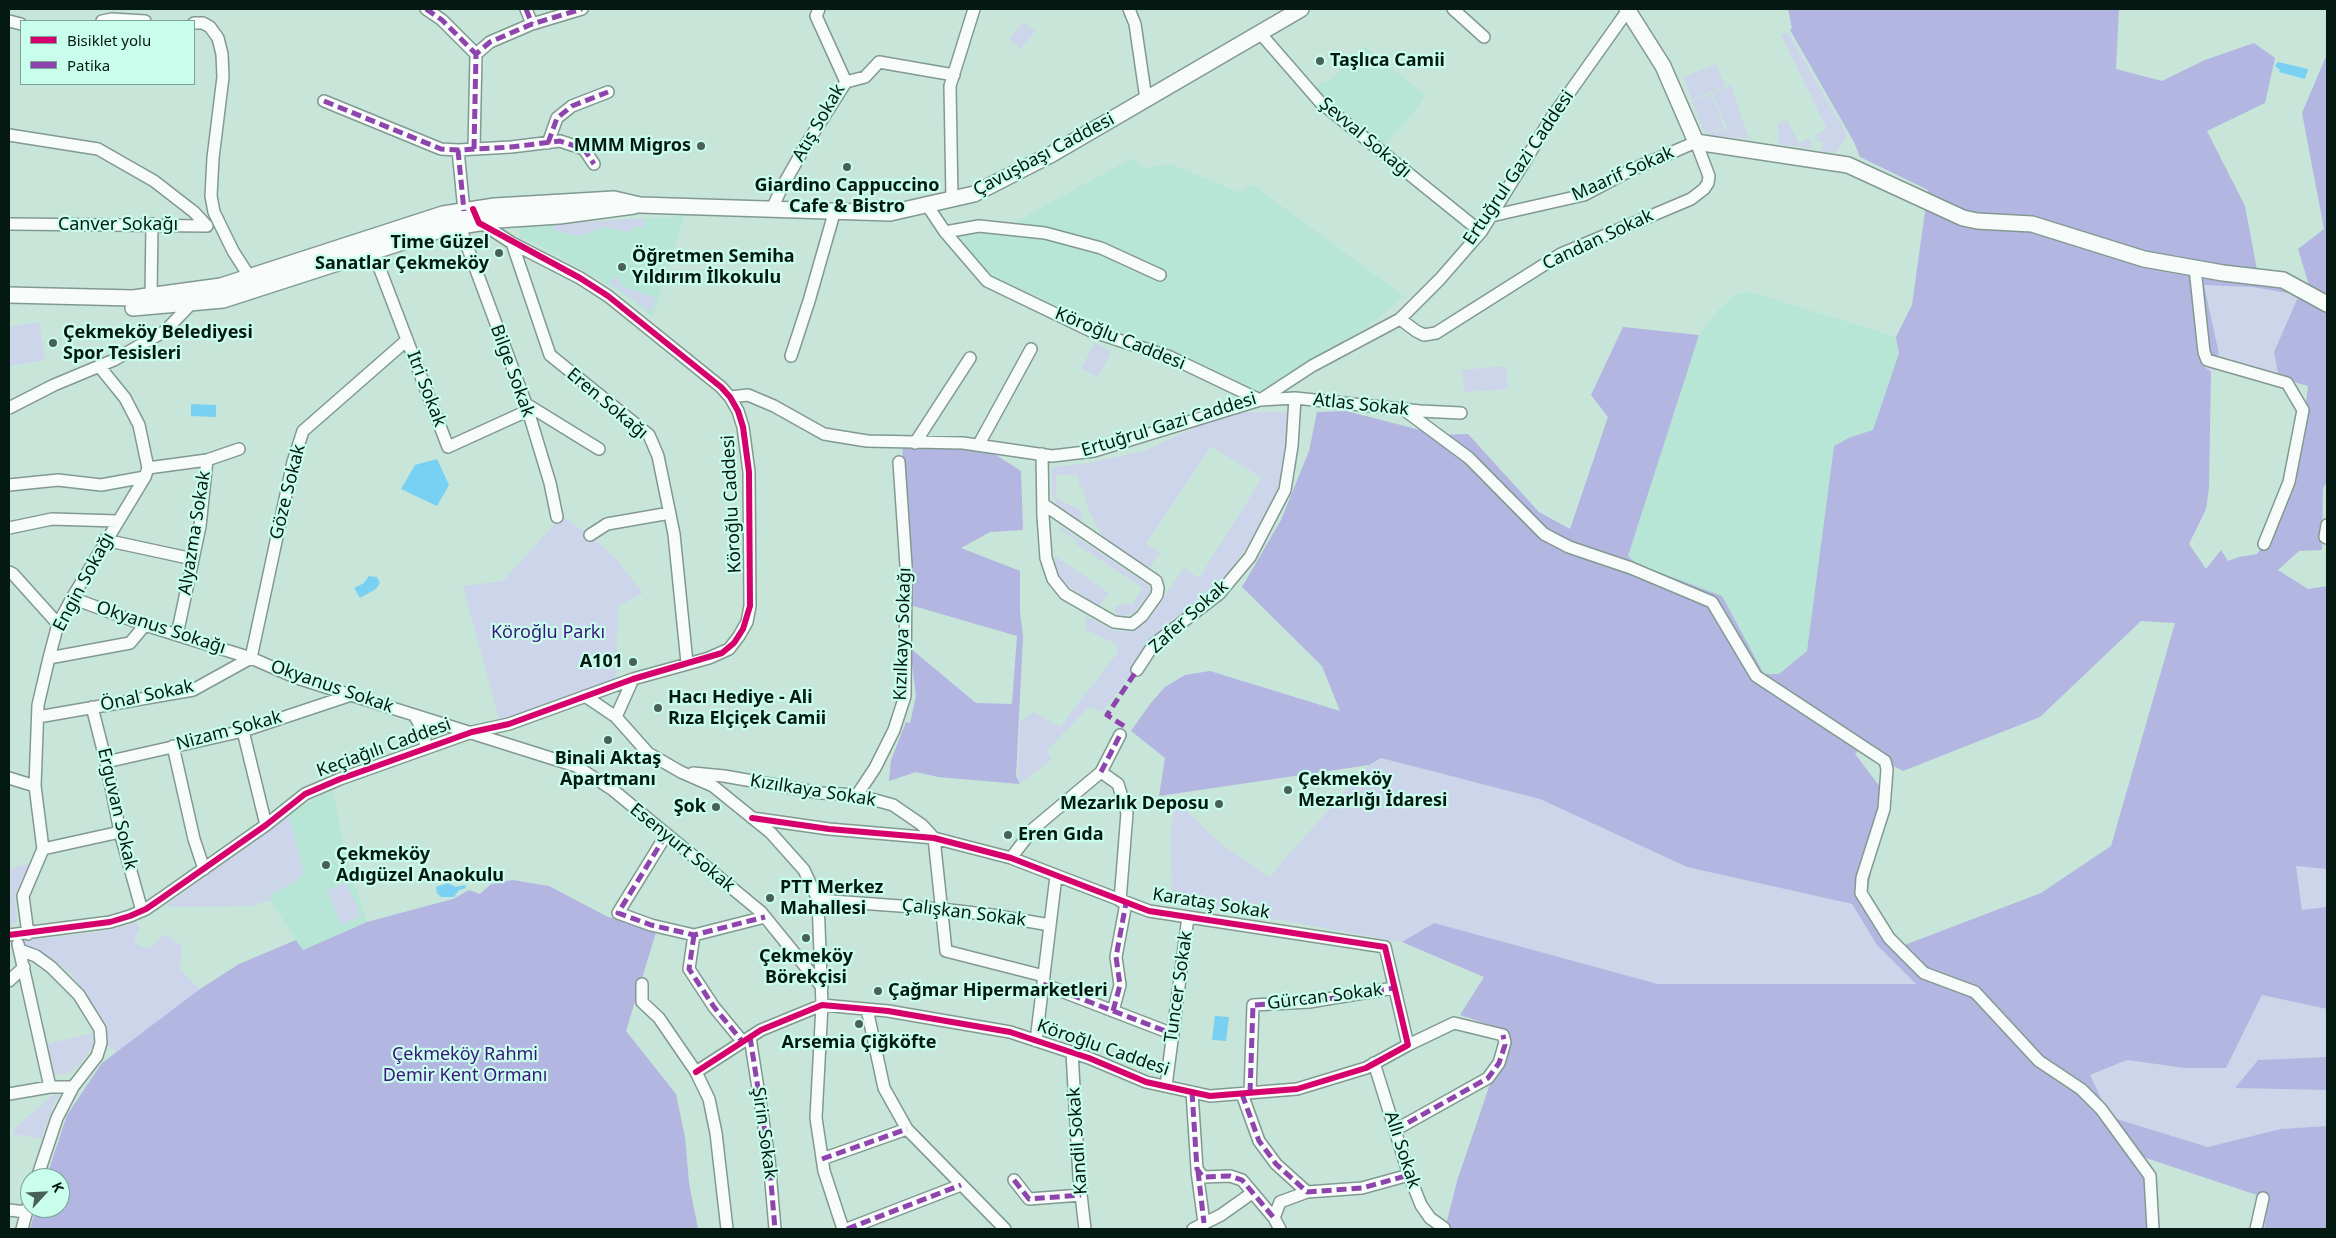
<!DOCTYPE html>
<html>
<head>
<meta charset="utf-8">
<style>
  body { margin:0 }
  #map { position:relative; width:2336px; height:1238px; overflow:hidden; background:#c8e5da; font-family:"Noto Sans",sans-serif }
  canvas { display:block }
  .frame { position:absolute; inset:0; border:10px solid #051913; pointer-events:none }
  .legend { position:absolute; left:20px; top:20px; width:175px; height:65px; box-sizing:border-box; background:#c9feec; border:1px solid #7ba295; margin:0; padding:6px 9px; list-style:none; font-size:15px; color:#051913 }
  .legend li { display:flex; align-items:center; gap:10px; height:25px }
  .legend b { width:25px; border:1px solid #7ba295 }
  .north { position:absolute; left:20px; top:1168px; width:50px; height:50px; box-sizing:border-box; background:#c9feec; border:1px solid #7ba295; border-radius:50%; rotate:65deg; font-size:14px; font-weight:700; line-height:20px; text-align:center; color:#051913 }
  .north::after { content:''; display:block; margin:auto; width:18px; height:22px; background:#496059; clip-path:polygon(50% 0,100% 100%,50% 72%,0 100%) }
</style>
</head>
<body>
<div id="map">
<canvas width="2336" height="1238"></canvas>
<div class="frame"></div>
<ul class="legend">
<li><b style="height:6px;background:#d6006c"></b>Bisiklet yolu</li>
<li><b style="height:6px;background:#8e44ad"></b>Patika</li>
</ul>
<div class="north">K</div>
</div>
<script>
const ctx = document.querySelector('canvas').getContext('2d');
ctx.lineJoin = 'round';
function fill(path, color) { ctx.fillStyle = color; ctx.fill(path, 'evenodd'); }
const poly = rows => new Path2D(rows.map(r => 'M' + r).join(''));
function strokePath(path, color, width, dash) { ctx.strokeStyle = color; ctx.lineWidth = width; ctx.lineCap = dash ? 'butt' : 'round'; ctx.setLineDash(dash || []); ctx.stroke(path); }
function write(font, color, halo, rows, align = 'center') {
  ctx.font = font + ' "Noto Sans",sans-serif'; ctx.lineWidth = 4.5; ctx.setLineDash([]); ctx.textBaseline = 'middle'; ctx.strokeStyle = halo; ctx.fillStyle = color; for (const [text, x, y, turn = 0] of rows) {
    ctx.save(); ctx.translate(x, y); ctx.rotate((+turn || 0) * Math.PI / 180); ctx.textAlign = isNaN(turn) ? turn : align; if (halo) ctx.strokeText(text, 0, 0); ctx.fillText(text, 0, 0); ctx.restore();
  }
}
const built = poly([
  [1364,46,1425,95,1420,104,1405,123,1381,148,1314,90,1323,82,1329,82],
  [1132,158,1143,168,1171,164,1238,192,1253,185,1404,296,1380,317,1260,400,1170,357,1091,331,987,281,945,232,1002,229],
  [684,216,653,317,619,291,533,242,519,238,519,227],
  [1748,291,1896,337,1899,353,1873,430,1851,437,1833,453,1807,651,1779,674,1764,674,1721,596,1637,564,1628,556,1699,335,1717,311,1734,295],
  [333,790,346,857,367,922,303,950,272,903,269,895,295,882,288,812]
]);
const green = poly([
  [1023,22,1035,31,1021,49,1009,39],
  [1788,32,1847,135,1836,153,1821,151,1824,142,1818,142,1815,135,1827,129,1781,35],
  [1716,64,1725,86,1692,100,1683,77],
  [1731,85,1743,122,1727,128,1712,93],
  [1711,94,1724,127,1705,134,1692,101],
  [1787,120,1799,143,1809,138,1813,149,1778,144,1778,124],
  [1743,123,1749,138,1716,137,1707,134],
  [645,218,643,228,633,226,631,232,602,227,584,235,572,235,554,230,554,224],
  [614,276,623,287,656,298,651,312,609,283],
  [2204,285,2252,287,2300,295,2274,352,2279,378,2231,365,2211,372,2200,364,2219,353],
  [39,322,45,360,9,366,9,327],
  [1095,343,1111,352,1098,377,1081,368],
  [1506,366,1508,389,1464,392,1462,370],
  [1235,412,1290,412,1280,484,1247,547,1224,579,1150,639,1129,676,1103,712,1089,707,1047,750,1051,760,1021,783,1018,776,1020,721,1034,712,1060,727,1118,652,1117,644,1086,630,1085,618,1088,617,1108,628,1122,632,1137,629,1146,623,1184,568,1199,578,1262,478,1211,446,1146,544,1160,553,1149,568,1104,539,1088,509,1083,488,1079,484,1078,475,1057,475,1056,493,1057,499,1079,509,1082,515,1081,520,1078,520,1058,507,1052,494,1052,467,1088,463,1144,451,1225,414],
  [562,516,594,538,618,561,643,593,618,606,616,681,562,701,499,719,463,586,503,581],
  [1061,527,1150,586,1150,592,1134,613,1123,616,1118,615,1115,612,1115,607,1126,603,1132,605,1143,588,1076,544,1077,541,1059,529],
  [1054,555,1109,593,1100,605,1095,605,1063,582,1057,571],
  [1381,758,1540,799,1687,867,1852,904,1877,945,1917,984,1658,984,1434,923,1402,942,1246,914,1177,905,1172,888,1170,839,1175,800,1222,845,1270,878,1281,863,1369,765],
  [288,812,304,873,295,882,269,895,271,900,250,906,169,907,168,904,171,902],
  [32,863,14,896,17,921,10,927,9,868],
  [2296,866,2327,869,2327,907,2302,911],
  [346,882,361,916,342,925,327,891],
  [135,923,140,927,134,939,139,946,149,949,165,934,182,946,180,970,200,989,118,1053,107,1045,105,1027,72,974,51,959,23,945,22,941,106,931],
  [2262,995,2327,1009,2327,1057,2258,1060,2236,1088,2327,1090,2327,1126,2281,1129,2208,1147,2110,1117,2090,1075,2127,1060,2185,1068,2226,1068],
  [93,1033,94,1045,79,1065,69,1073,53,1075,46,1044],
  [55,1093,59,1096,54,1103,41,1139,14,1134,13,1130]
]);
const forest = poly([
  [1788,9,2119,9,2116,69,2162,81,2205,60,2254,43,2275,58,2265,103,2207,131,2245,206,2257,270,2309,285,2298,249,2324,229,2302,113,2327,54,2327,482,2323,488,2322,550,2299,551,2278,570,2308,589,2327,586,2327,869,2296,866,2302,910,2327,907,2327,1009,2262,995,2226,1068,2185,1068,2127,1060,2090,1075,2110,1117,2208,1147,2281,1129,2327,1126,2327,1229,2264,1229,2269,1199,2143,1157,2152,1229,1445,1229,1457,1181,1508,1031,1460,1015,1484,977,1402,942,1434,923,1658,984,1916,984,1877,945,1852,904,1687,867,1540,799,1381,758,1369,765,1159,796,1165,758,1131,731,1150,704,1165,687,1185,675,1210,671,1340,711,1322,666,1242,587,1281,520,1309,451,1317,412,1346,411,1440,435,1468,434,1539,512,1570,529,1608,417,1591,395,1623,327,1699,335,1628,556,1637,564,1722,596,1764,674,1779,674,1807,651,1834,446,1851,437,1873,430,1899,353,1896,337,1912,305,1928,190,1860,157,1854,142,1790,30,1792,28],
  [2204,285,2252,287,2299,295,2274,352,2279,378,2308,386,2301,444,2282,517,2257,554,2239,557,2228,561,2221,550,2206,569,2189,544,2206,509,2209,488,2211,372,2201,364,2219,354],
  [2141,621,2175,623,2111,846,2041,893,1902,946,1868,891,1884,792,1855,754,1860,749,1903,771,2040,717],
  [903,443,979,444,1021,471,1023,530,990,532,961,548,1020,571,1020,612,1023,636,1016,776,1020,784,938,777,916,772,889,781,891,760,906,722,910,723,916,696,910,648,976,703,1012,704,1017,636,910,605,901,486],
  [513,880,549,886,608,917,657,929,626,1031,676,1094,685,1137,689,1183,698,1229,30,1229,36,1208,60,1208,60,1178,46,1178,67,1115,102,1063,200,989,239,964,296,940,303,950,367,922,453,899,469,890,480,894,491,884],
  [2327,1057,2327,1090,2235,1088,2258,1060]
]);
const water = poly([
  [2278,62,2308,69,2305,79,2279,72,2280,70,2275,66],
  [191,404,216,405,216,417,191,416],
  [437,459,449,485,437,506,401,489,415,465],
  [369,576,377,577,380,583,376,589,360,598,354,588,364,583],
  [448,883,456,887,465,885,466,888,459,890,454,897,441,897,437,893,436,887],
  [1215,1016,1229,1017,1226,1041,1212,1040]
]);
const street = poly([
  [426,9,442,20,476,54],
  [526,9,532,24],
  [1129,9,1135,24,1146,99],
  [1453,9,1484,37],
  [9,21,21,24],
  [102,21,112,19,145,21],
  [194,23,203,23,210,27,218,38,222,54,223,77,213,158,211,196,214,212,233,251,249,276],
  [1260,33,1320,102,1481,232],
  [846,82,865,77,879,62,954,75],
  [324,101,441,149,458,150,511,147,560,141,584,149,594,164],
  [9,135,98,149,154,181,194,212,207,226,9,224],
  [548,143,557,118,572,106,608,92],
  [474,149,476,54,490,42,532,24,582,9],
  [458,150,464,211],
  [952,199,950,86,974,9],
  [927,205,945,232,987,281,1091,331,1170,357,1260,400,1295,398,1420,411,1461,413],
  [772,209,781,189,807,143,846,82,816,16,819,9],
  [460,227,526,404,550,483,557,517],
  [945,232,979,226,1045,233,1101,248,1160,275],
  [512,243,550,355,649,435,658,456,674,534,687,663],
  [373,251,448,447,527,411],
  [2195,268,2204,352,2207,360,2287,383,2303,410,2289,482,2264,544],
  [151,296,152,224],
  [1400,319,1416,331,1424,335,1436,333,1561,254,1691,199,1704,189,1708,183,1709,176,1696,142,1631,170,1584,195,1491,216],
  [791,356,809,301,835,210],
  [730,397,748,395,774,406,824,434,867,441,963,443,1052,456,1094,451,1260,400,1312,366,1400,319,1440,279,1481,232,1552,117,1628,10],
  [526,404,599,449],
  [9,408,54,385,114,360,165,331,192,303],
  [1403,409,1469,458,1544,534,1569,547,1631,568,1712,602,1756,676,1885,761,1887,769,1884,809,1862,878,1861,893,1889,938,1924,973,1975,992,2039,1061,2081,1089,2101,1109,2150,1176,2153,1229],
  [915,443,970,358],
  [979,444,1031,349],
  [1042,454,1043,516,1046,558,1053,579,1065,594,1114,622,1132,624,1142,616,1157,595,1158,588,1156,581,1043,504],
  [207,460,239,449],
  [148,468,207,460,200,526,177,635],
  [9,485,58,480,101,485,145,477],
  [2327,525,2325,537,2327,538],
  [9,528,52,519,117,521],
  [590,535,607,524,670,513],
  [105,540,193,559],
  [9,572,13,574,58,624],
  [72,598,145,625,251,658,297,678,576,766,613,790,761,912,822,987],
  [49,658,130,643,145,625],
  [251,658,293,462,303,431,407,340],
  [1137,670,1154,644,1219,594,1250,557,1285,490,1292,446,1295,398],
  [633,679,616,717,648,753,681,772,713,786,771,833,804,870,818,900,822,1005,816,1118,824,1171,843,1229],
  [585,696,616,717],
  [92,707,106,762,120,832,142,911],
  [414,715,423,730,426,748],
  [38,717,193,690,251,658],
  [243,731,266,825],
  [173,746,194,839,204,869],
  [106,762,243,731,351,695],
  [1101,772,1120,735],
  [693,773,724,776,821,793,857,795,893,805,922,825,934,838],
  [9,778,35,786],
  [857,795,875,768,894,730,905,696,906,566,899,462],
  [666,835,618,913,651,925,694,935,765,917],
  [934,838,946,951,1044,976],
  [43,849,120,832],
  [1011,858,1033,829,1101,772,1118,784,1127,813,1120,901],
  [818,900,941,909,992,915,1050,925],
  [28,934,23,896,43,849,35,786,38,705,49,658,58,624,72,598,145,477,148,468,139,425,125,398,99,366],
  [9,935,110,922,130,916,146,909,162,898,266,825,305,794,340,779,472,732,509,724,633,679,709,658,729,649,739,636,747,622,750,606,749,472,743,427,738,411,730,397,721,387,608,296,580,278,512,243,478,221],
  [694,935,689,969,714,1007,742,1041],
  [18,944,50,1087],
  [20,950,36,956,51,967,79,995,100,1029,101,1043,97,1056,73,1087,57,1118,37,1178],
  [9,981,24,967],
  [642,984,642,1002,659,1018,696,1072,709,1099,716,1133,727,1229],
  [1043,984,1173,1034],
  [867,1009,884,1088,907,1129,1005,1229],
  [1113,1011,1120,985,1116,957,1126,903],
  [750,1037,769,1159,775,1229],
  [1036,1041,1056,876],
  [1072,1052,1079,1177,1085,1229],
  [1374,1063,1409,1175,1421,1205,1430,1218,1444,1228],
  [696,1072,761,1030,822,1005,888,1011,1010,1032,1089,1058,1146,1082,1210,1096,1297,1089,1366,1068,1408,1045,1385,947,1149,911,1011,858,934,838,829,829,752,818],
  [1166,1086,1188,917],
  [1192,1092,1197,1169,1203,1177,1230,1176,1242,1180,1274,1218],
  [1250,1093,1253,1005,1309,1002,1394,988],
  [9,1094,50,1087,73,1087],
  [1242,1094,1259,1141,1276,1164,1307,1192],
  [1395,1130,1488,1078,1499,1063,1505,1042,1503,1035,1454,1023,1408,1045],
  [822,1159,907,1129],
  [1197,1171,1204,1223],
  [1014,1180,1029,1199,1081,1195],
  [9,1210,26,1212],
  [22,1229,30,1199],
  [847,1229,961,1185],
  [1193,1229,1221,1215,1252,1193],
  [1280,1229,1274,1218,1280,1202,1307,1192,1362,1188,1409,1175],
  [2256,1229,2263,1198]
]);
const secondary = poly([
  [1627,9,1663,66,1696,142,1848,165,1963,218,1977,221,2032,224,2144,259,2223,273,2283,280,2327,304],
  [9,295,133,298,221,286,443,214,495,206,614,199,640,205,890,213,974,194,1052,154,1301,9],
  [133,308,223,300,443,229,497,220,559,216,634,206]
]);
const quiet = poly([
  [426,9,442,20,476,54],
  [526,9,532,24],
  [324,101,441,149,458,150,511,147,560,141,584,149,594,164],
  [548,143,557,118,572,106,608,92],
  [474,149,476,54,490,42,532,24,582,9],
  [458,150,464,211],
  [1124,726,1107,715,1137,670],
  [1101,772,1120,735],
  [666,835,618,913,651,925,694,935,765,917],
  [694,935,689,969,714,1007,742,1041],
  [1043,984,1173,1034],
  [1113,1011,1120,985,1116,957,1126,903],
  [750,1037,769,1159,775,1229],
  [1192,1092,1197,1169,1203,1177,1230,1176,1242,1180,1274,1218],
  [1250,1093,1253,1005,1309,1002,1394,988],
  [1242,1094,1259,1141,1276,1164,1307,1192,1362,1188,1409,1175],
  [1395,1130,1488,1078,1499,1063,1505,1045,1503,1035],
  [822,1159,907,1129],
  [1198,1171,1204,1223],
  [1014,1180,1029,1199,1081,1195],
  [847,1229,961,1185]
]);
const cycleway = poly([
  [9,935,110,922,130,916,146,909,162,898,266,825,305,794,340,779,472,732,509,724,633,679,722,653,734,643,743,629,750,606,749,472,743,427,738,411,730,397,721,387,608,296,580,278,479,223,473,209],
  [696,1072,761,1030,822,1005,888,1011,1010,1032,1089,1058,1146,1082,1210,1096,1297,1089,1366,1068,1408,1045,1385,947,1149,911,1011,858,934,838,829,829,752,818]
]);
const markers = [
  [1320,61,5,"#496059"],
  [701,146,5,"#496059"],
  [847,167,5,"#496059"],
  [499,253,5,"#496059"],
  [622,267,5,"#496059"],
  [53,343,5,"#496059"],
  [633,662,5,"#496059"],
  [658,708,5,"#496059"],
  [608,740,5,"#496059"],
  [1288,790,5,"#496059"],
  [1219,804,5,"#496059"],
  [716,807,5,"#496059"],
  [1008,835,5,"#496059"],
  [326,865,5,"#496059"],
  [770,898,5,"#496059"],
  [806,938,5,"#496059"],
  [878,991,5,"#496059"],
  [859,1024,5,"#496059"]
];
const poiNames = [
  ["Taşlıca Camii",1330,61],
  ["MMM Migros",691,146,"right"],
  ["Giardino Cappuccino",847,186,"center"],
  ["Cafe & Bistro",847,207,"center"],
  ["Time Güzel",489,243,"right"],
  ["Sanatlar Çekmeköy",489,264,"right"],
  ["Öğretmen Semiha",632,257],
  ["Yıldırım İlkokulu",632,278],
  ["Çekmeköy Belediyesi",63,333],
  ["Spor Tesisleri",63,354],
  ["A101",623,662,"right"],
  ["Hacı Hediye - Ali",668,698],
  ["Rıza Elçiçek Camii",668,719],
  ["Binali Aktaş",608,759,"center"],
  ["Apartmanı",608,780,"center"],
  ["Çekmeköy",1298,780],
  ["Mezarlığı İdaresi",1298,801],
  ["Mezarlık Deposu",1209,804,"right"],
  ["Şok",706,807,"right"],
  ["Eren Gıda",1018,835],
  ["Çekmeköy",336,855],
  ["Adıgüzel Anaokulu",336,876],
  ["PTT Merkez",780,888],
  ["Mahallesi",780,909],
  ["Çekmeköy",806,957,"center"],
  ["Börekçisi",806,978,"center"],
  ["Çağmar Hipermarketleri",888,991],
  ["Arsemia Çiğköfte",859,1043,"center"]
];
const streetNames = [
  ["Atış Sokak",819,123,-60],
  ["Şevval Sokağı",1365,138,40],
  ["Çavuşbaşı Caddesi",1044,155,-28],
  ["Ertuğrul Gazi Caddesi",1519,168,-56],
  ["Maarif Sokak",1623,174,-24],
  ["Canver Sokağı",118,225],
  ["Candan Sokak",1598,240,-25],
  ["Köroğlu Caddesi",1120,339,22],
  ["Bilge Sokak",512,371,70],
  ["Itri Sokak",426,389,69],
  ["Eren Sokağı",607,404,40],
  ["Atlas Sokak",1361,405,6],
  ["Ertuğrul Gazi Caddesi",1169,425,-17],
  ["Göze Sokak",288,492,-76],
  ["Köroğlu Caddesi",732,504,-93],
  ["Alyazma Sokak",195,533,-81],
  ["Engin Sokağı",84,582,-62],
  ["Zafer Sokak",1189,617,-42],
  ["Okyanus Sokağı",161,628,18],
  ["Kızılkaya Sokağı",903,634,-88],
  ["Okyanus Sokak",332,687,19],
  ["Önal Sokak",147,696,-12],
  ["Nizam Sokak",229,731,-15],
  ["Keçiağılı Caddesi",384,748,-20],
  ["Kızılkaya Sokak",813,791,9],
  ["Erguvan Sokak",117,809,77],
  ["Esenyurt Sokak",682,848,39],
  ["Karataş Sokak",1211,904,9],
  ["Çalışkan Sokak",964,913,7],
  ["Tuncer Sokak",1179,987,-82],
  ["Gürcan Sokak",1325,997,-7],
  ["Köroğlu Caddesi",1103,1048,19],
  ["Şirin Sokak",764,1133,82],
  ["Kandil Sokak",1078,1141,-94],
  ["Allı Sokak",1402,1150,72]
];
const parkNames = [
  ["Köroğlu Parkı",548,633],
  ["Çekmeköy Rahmi",465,1055],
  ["Demir Kent Ormanı",465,1076]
];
fill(built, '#b8e6d6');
fill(green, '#ccd5ea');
fill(forest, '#b2b6e1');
fill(water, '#78d0f2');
strokePath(street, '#829991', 14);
strokePath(secondary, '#829991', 18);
strokePath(street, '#f7fbf9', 11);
strokePath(secondary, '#f7fbf9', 15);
strokePath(quiet, '#8e44ad', 5, [10, 5]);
strokePath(cycleway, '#d6006c', 6);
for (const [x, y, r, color] of markers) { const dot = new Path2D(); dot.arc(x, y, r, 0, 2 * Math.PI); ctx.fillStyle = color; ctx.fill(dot); strokePath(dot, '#c9feec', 2); }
write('bold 18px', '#051913', '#c9feec', poiNames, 'left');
write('18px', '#051913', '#c9feec', streetNames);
write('18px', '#3a147b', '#c9feec', parkNames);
</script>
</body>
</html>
